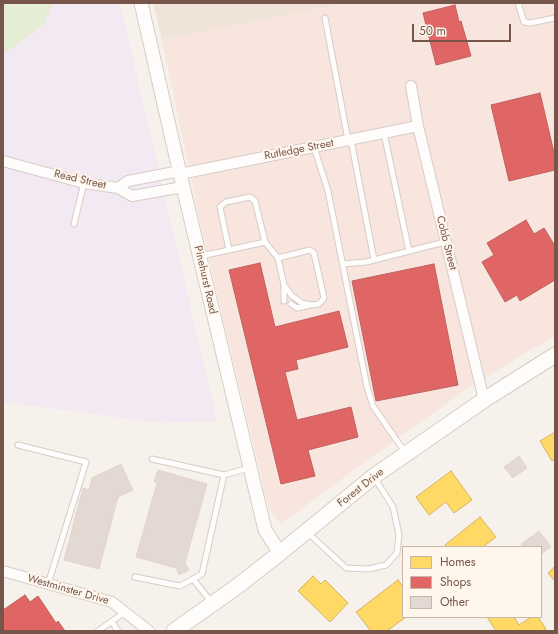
<!DOCTYPE html>
<html>
<head>
<meta charset="utf-8">
<style>
  body { margin:0 }
  #map { position:relative; width:558px; height:634px; overflow:hidden; background:#f7f1eb; font-family:Jost,sans-serif }
  canvas { display:block }
  .frame { position:absolute; inset:0; border:4px solid #76564a; pointer-events:none }
  .legend { position:absolute; left:402px; top:546px; width:140px; height:72px; box-sizing:border-box; background:#fff6ec; border:1px solid #c8b6ab; margin:0; padding:5px 7px; list-style:none; font-size:12px; color:#76564a }
  .legend li { display:flex; align-items:center; gap:8px; height:20px }
  .legend b { width:20px; border:1px solid #c8b6ab }
  .scale { position:absolute; left:412px; top:24px; width:99px; height:18px; box-sizing:border-box; border:2px solid #76564a; border-top:0; padding-left:5px; font-size:12px; line-height:14px; white-space:nowrap; color:#76564a; -webkit-text-stroke:3px #fff6ec; paint-order:stroke }
</style>
</head>
<body>
<div id="map">
<canvas width="558" height="634"></canvas>
<div class="frame"></div>
<ul class="legend">
<li><b style="height:11px;background:#ffd966"></b>Homes</li>
<li><b style="height:11px;background:#e06666"></b>Shops</li>
<li><b style="height:11px;background:#e3d9d2"></b>Other</li>
</ul>
<div class="scale">50 m</div>
</div>
<script>
const ctx = document.querySelector('canvas').getContext('2d');
ctx.lineJoin = 'round';
function fill(path, color) { ctx.fillStyle = color; ctx.fill(path, 'evenodd'); }
const poly = rows => new Path2D(rows.map(r => 'M' + r).join(''));
function strokePath(path, color, width, dash) { ctx.strokeStyle = color; ctx.lineWidth = width; ctx.lineCap = dash ? 'butt' : 'round'; ctx.setLineDash(dash || []); ctx.stroke(path); }
function write(font, color, halo, rows, align = 'center') {
  ctx.font = font + ' Jost,sans-serif'; ctx.lineWidth = 4; ctx.setLineDash([]); ctx.textBaseline = 'middle'; ctx.strokeStyle = halo; ctx.fillStyle = color; for (const [text, x, y, turn = 0] of rows) {
    ctx.save(); ctx.translate(x, y); ctx.rotate((+turn || 0) * Math.PI / 180); ctx.textAlign = isNaN(turn) ? turn : align; if (halo) ctx.strokeText(text, 0, 0); ctx.fillText(text, 0, 0); ctx.restore();
  }
}
const residential = poly([
  [153,3,348,3,162,40]
]);
const commercial = poly([
  [348,3,555,3,555,337,532,349,464,391,380,451,281,524,269,509,202,230,162,40]
]);
const education = poly([
  [3,3,120,3,217,421,161,423,3,402]
]);
const green = poly([
  [3,3,53,3,44,24,8,51,3,53]
]);
const homes = poly([
  [555,432,555,459,552,461,540,441,555,432],
  [451,471,472,500,454,513,446,502,429,515,416,497,451,471],
  [480,517,496,537,483,547,447,547,445,545,480,517],
  [555,566,555,581,548,573,555,566],
  [313,576,321,584,325,580,348,603,330,622,298,591,313,576],
  [398,580,403,587,403,617,406,617,387,631,371,631,356,612,398,580],
  [487,617,514,617,519,625,531,617,538,617,546,629,543,631,496,631,487,617]
]);
const shops = poly([
  [455,5,459,22,461,21,471,56,436,65,423,13,455,5],
  [540,93,555,157,555,170,509,181,491,105,540,93],
  [526,220,534,234,544,228,555,246,555,280,520,301,517,295,505,302,482,262,494,255,487,243,526,220],
  [260,263,275,327,339,311,348,347,296,360,298,369,285,372,297,420,351,407,358,437,308,450,315,476,281,484,229,270,260,263],
  [434,264,458,385,376,401,352,281,434,264],
  [25,595,30,602,38,596,56,623,58,621,65,631,3,631,3,610,25,595]
]);
const building = poly([
  [519,456,527,468,513,478,504,467,519,456],
  [121,464,133,490,118,497,99,569,64,560,83,488,89,490,92,478,121,464],
  [158,470,207,484,185,563,189,570,179,575,176,568,136,557,157,483,154,482,158,470],
  [539,531,551,547,541,554,541,547,523,547,521,544,539,531]
]);
const service = poly([
  [518,3,524,22,530,23,555,18],
  [325,18,348,140],
  [384,133,409,251],
  [351,140,374,260],
  [314,147,328,191,367,387,373,406,395,438,406,453],
  [74,224,84,183],
  [265,242,278,258,284,285,292,296,302,303,311,305,319,304,324,298,314,253,310,250,278,258],
  [201,256,229,250,265,242,255,201,250,197,226,202,220,207,229,250],
  [343,264,366,262,445,242],
  [284,286,284,301],
  [291,304,297,308,307,306],
  [18,445,86,462,48,584],
  [152,459,224,475,249,468],
  [307,532,346,568,368,569,386,565,397,553,399,535,393,507,374,477],
  [135,577,180,586,193,579,212,603],
  [193,579,202,574,224,475],
  [112,622,118,631],
  [98,631,125,612]
]);
const minor = poly([
  [411,86,418,126,484,400],
  [3,161,84,183,118,188,132,196,183,187],
  [180,174,418,126],
  [118,188,128,181,180,171],
  [3,571,112,602,149,631]
]);
const tertiary = poly([
  [141,3,180,174,265,530,280,553]
]);
const secondary = poly([
  [174,631,235,588,280,553,374,476,484,400,555,355]
]);
const streetNames = [
  ["Rutledge Street",299,150,-11],
  ["Read Street",80,180,13],
  ["Cobb Street",446,243,76],
  ["Pinehurst Road",205,280,77],
  ["Forest Drive",361,488,-38],
  ["Westminster Drive",68,590,16]
];
fill(residential, '#f0e3d8');
fill(commercial, '#f7e5de');
fill(education, '#f3e9f3');
fill(green, '#e5eed5');
fill(homes, '#ffd966');
strokePath(homes, '#d6b25e', 1);
fill(shops, '#e06666');
strokePath(shops, '#c0615e', 1);
fill(building, '#e3d9d2');
strokePath(building, '#e0d4cd', 1);
strokePath(service, '#d6ccc8', 7);
strokePath(minor, '#d6ccc8', 12);
strokePath(tertiary, '#d6ccc8', 15);
strokePath(secondary, '#d6ccc7', 17);
strokePath(service, '#fefdfc', 5);
strokePath(minor, '#fefdfc', 10);
strokePath(tertiary, '#fefdfc', 13);
strokePath(secondary, '#fefdfc', 15);
write('11px', '#76564a', '#fff6ec', streetNames);
</script>
</body>
</html>
